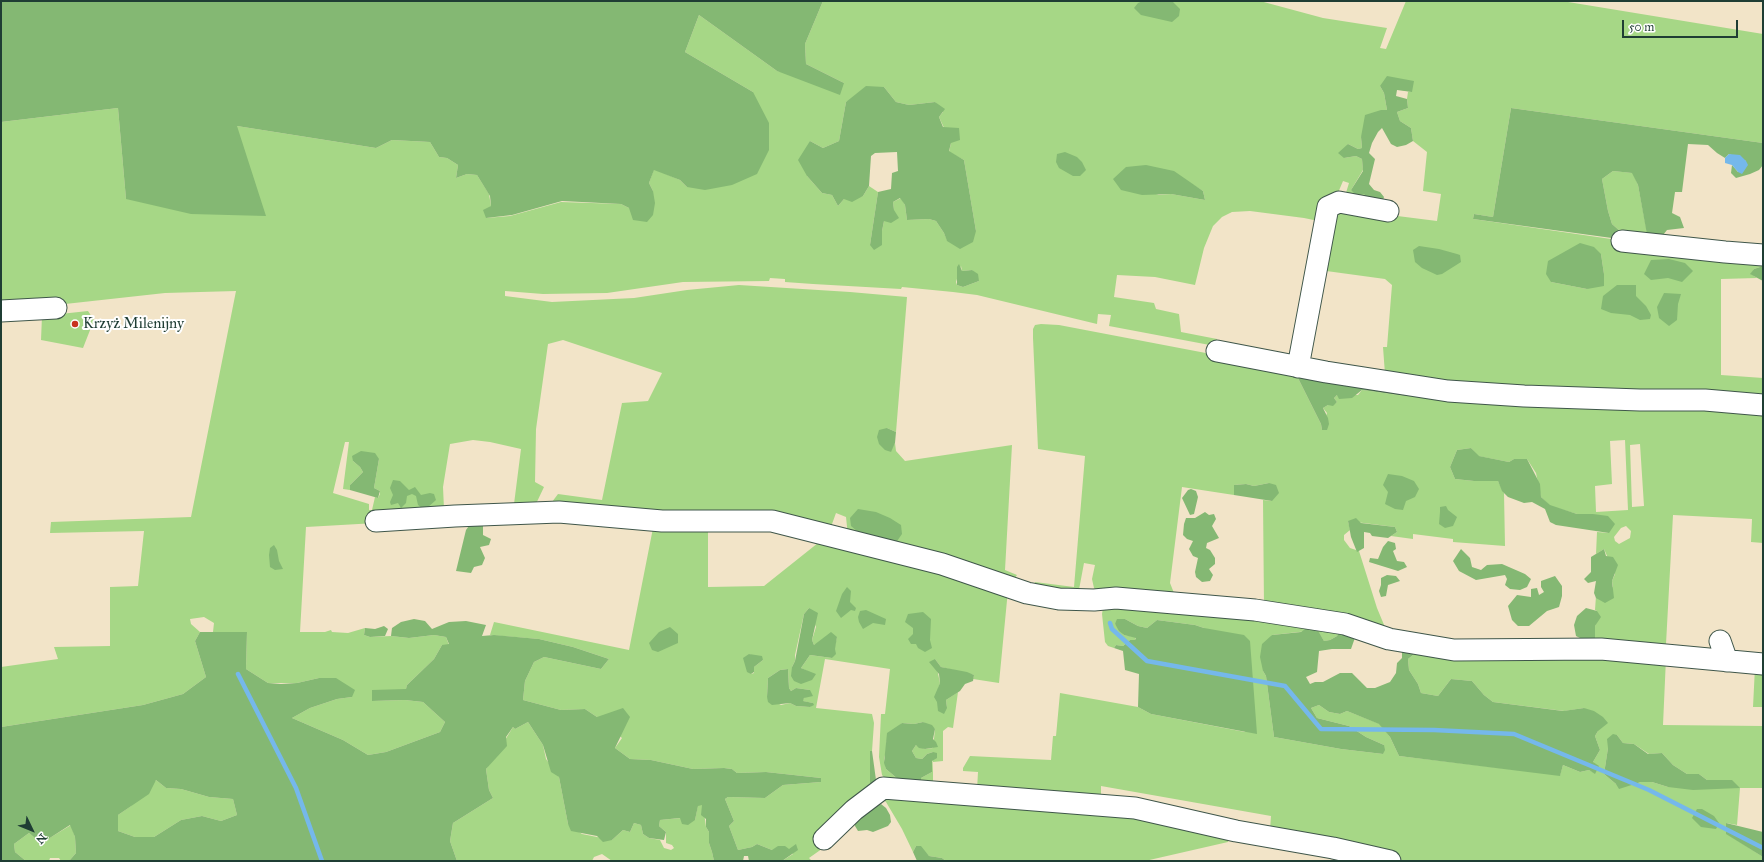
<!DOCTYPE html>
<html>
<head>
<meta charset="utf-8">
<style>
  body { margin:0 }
  #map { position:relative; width:1764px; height:862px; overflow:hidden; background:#f2e4c8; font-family:"IM FELL Great Primer",serif }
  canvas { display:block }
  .frame { position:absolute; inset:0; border:2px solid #1f3d34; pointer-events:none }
  .north { position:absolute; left:12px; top:810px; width:40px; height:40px; -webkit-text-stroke:3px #fff; paint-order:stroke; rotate:133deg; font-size:11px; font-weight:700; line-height:16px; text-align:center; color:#1f3d34 }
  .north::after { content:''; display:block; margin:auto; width:14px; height:18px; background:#1f3d34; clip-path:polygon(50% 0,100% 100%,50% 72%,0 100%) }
  .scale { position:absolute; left:1622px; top:20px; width:116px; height:18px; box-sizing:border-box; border:2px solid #1f3d34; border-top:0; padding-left:5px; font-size:12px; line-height:14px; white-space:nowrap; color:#1f3d34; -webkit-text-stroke:3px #fff; paint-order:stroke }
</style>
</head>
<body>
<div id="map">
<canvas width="1764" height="862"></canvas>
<div class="frame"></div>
<div class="north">N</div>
<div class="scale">50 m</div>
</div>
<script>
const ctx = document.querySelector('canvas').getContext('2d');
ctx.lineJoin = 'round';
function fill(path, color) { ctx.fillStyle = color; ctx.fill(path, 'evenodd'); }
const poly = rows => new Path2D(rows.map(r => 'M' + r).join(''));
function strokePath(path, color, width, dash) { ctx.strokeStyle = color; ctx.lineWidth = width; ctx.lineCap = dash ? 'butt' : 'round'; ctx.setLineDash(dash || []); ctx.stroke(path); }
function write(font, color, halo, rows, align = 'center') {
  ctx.font = font + ' "IM FELL Great Primer",serif'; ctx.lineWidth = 4; ctx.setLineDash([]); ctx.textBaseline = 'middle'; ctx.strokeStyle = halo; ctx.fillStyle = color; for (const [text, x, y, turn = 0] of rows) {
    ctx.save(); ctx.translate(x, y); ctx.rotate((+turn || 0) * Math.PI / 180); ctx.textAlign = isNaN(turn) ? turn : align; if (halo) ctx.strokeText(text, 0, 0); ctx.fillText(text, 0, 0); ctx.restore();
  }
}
const green = poly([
  [823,1,1260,1,1323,18,1387,28,1380,48,1386,49,1406,1,1562,1,1763,34,1763,143,1511,108,1493,217,1474,214,1473,219,1763,261,1763,266,1754,269,1751,274,1757,278,1721,279,1721,375,1763,378,1763,400,1521,393,1385,374,1383,347,1387,347,1392,285,1385,279,1319,270,1328,223,1304,218,1250,211,1232,212,1222,217,1213,226,1204,248,1195,285,1155,277,1117,275,1114,297,1154,303,1156,309,1179,314,1181,332,1217,339,1215,346,1109,326,1111,315,1098,314,1097,324,977,295,953,292,902,287,901,289,813,284,785,282,785,279,770,278,769,281,683,282,607,293,543,294,505,291,505,296,552,302,634,298,687,290,739,285,850,292,907,297,896,432,887,428,890,452,895,443,896,451,905,461,1012,445,1005,570,1017,575,1015,578,848,536,846,517,836,513,832,524,832,533,552,502,558,494,602,500,622,403,648,401,662,373,563,340,548,344,536,429,535,482,544,487,535,506,514,504,521,449,490,442,473,440,450,444,443,487,444,509,376,523,306,527,300,632,325,632,331,630,332,632,348,633,365,628,364,635,370,637,391,636,409,638,434,635,446,637,449,645,442,645,434,659,407,685,406,690,372,690,372,701,405,700,423,702,445,722,440,732,386,752,368,755,343,740,292,718,310,708,337,699,352,697,319,678,297,683,268,683,246,669,247,632,213,632,214,623,204,617,190,619,191,624,200,632,195,641,206,677,183,694,143,705,1,727,1,667,58,659,54,647,110,646,110,587,138,586,144,531,50,533,51,522,191,517,236,291,165,293,56,305,1,308,1,122,118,108,126,199,237,126,376,148,392,140,430,142,439,157,447,158,458,165,456,178,467,174,477,175,489,194,491,206,486,218,510,216,561,202,621,204,629,208,653,191,649,183,654,169,680,180,687,187,753,92,685,52,699,15,777,71,844,83,806,64,805,44],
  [1380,86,1412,92,1408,92,1407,99,1408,108,1397,112,1400,121,1411,128,1413,141,1427,152,1423,191,1441,194,1437,221,1326,207,1335,200,1343,181,1349,183,1345,196,1368,202,1364,194,1351,190,1363,170,1362,159,1356,156,1344,158,1348,144,1358,149,1362,148,1361,137,1387,110,1384,93],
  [884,87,896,102,909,105,935,102,943,112,939,117,951,143,949,152,964,160,976,231,947,240,944,233,936,221,929,219,907,220,905,205,901,198,893,202,894,210,884,221,882,231,882,245,870,245,878,192,869,186,863,196,844,199,838,206,832,195,822,193,807,176,810,141,823,148,839,141,846,102],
  [1190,183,1203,191,1205,200,1171,194,1156,195],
  [1601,254,1604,274,1587,289,1551,282],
  [961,266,962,271,972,270,979,281,963,287,957,285,956,282],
  [345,442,349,442,343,489,350,490,350,485,363,472,360,467,353,461,379,459,374,488,380,491,380,494,378,498,375,497,372,510,369,510,369,504,333,493],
  [1613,171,1633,173,1638,185,1647,232,1621,232,1612,224,1608,211,1602,179],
  [88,311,94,320,83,348,41,340,42,316],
  [1041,324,1059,325,1211,354,1295,372,1321,424,1322,430,1327,413,1323,408,1328,405,1333,405,1337,402,1334,398,1337,395,1358,395,1362,390,1406,396,1407,394,1763,409,1763,543,1751,542,1752,519,1673,515,1666,644,1595,643,1595,626,1597,621,1597,611,1595,610,1596,596,1596,598,1613,587,1612,581,1615,574,1604,549,1596,554,1597,532,1609,533,1593,514,1577,514,1550,506,1541,497,1536,473,1527,459,1514,459,1509,462,1478,456,1471,448,1457,450,1450,467,1455,479,1474,481,1498,481,1504,493,1505,546,1453,542,1453,539,1413,534,1413,539,1391,536,1397,532,1395,527,1348,521,1350,530,1344,535,1344,540,1350,548,1359,551,1377,608,1387,632,1264,606,1263,500,1272,501,1269,483,1254,486,1246,484,1234,485,1234,495,1182,487,1170,583,1176,598,1099,594,1094,588,1092,579,1095,565,1084,563,1078,595,1034,587,1035,582,1074,587,1085,456,1038,449,1033,338,1033,329,1035,325],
  [1625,440,1628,510,1596,512,1595,486,1612,484,1610,441],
  [1640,444,1644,506,1632,507,1630,445],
  [1626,526,1631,531,1630,538,1619,544,1615,541,1614,537,1621,528],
  [654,523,708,528,708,587,764,586,823,539,1008,590,999,683,973,679,974,675,941,667,935,659,940,683,938,689,947,708,946,700,958,692,953,728,948,727,943,731,943,761,933,762,933,783,921,781,921,778,932,772,933,752,927,754,922,759,916,758,912,751,916,745,925,749,933,748,935,729,923,722,914,724,902,723,886,742,886,751,884,759,886,769,899,780,889,783,882,775,879,757,881,714,885,714,890,669,825,659,816,708,872,714,874,723,872,751,870,751,870,783,875,784,876,780,877,783,826,846,809,858,811,860,782,861,793,854,789,849,772,850,757,844,752,847,738,850,729,826,734,821,725,799,728,797,765,798,783,785,821,782,821,778,766,772,737,773,732,769,724,768,693,769,651,760,630,759,615,748,622,738,597,717,585,709,561,710,523,700,525,681,534,662,544,657,601,669,609,659,573,647,539,639,490,635,494,622,629,650],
  [809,608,816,627,812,640,814,645,837,637,832,658,810,655,801,668,815,675,792,667,795,661,795,655,804,614],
  [749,654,763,660,754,667,754,673,751,674],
  [788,669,789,688,791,691,796,688,810,690,802,701,813,703,810,707,796,706,790,703,781,705,767,697,768,678,780,670],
  [1109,602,1341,629,1337,636,1330,640,1324,641,1317,630,1272,635,1263,671,1266,676,1274,737,1341,749,1383,754,1384,745,1366,737,1349,726,1317,718,1311,708,1319,705,1329,712,1340,714,1347,711,1380,724,1390,737,1399,756,1560,775,1563,765,1580,772,1589,770,1595,773,1593,762,1600,750,1595,736,1598,731,1584,708,1564,711,1493,702,1484,695,1472,681,1451,679,1438,696,1421,693,1418,684,1409,670,1408,659,1418,651,1666,658,1663,725,1763,726,1763,788,1740,788,1737,825,1726,823,1726,833,1763,857,1763,861,1400,861,1335,846,977,790,978,772,963,771,963,768,970,756,1051,760,1053,736,1056,736,1060,693,1138,707,1151,714,1245,732,1204,628,1195,625,1157,620,1147,628,1138,626,1125,619,1115,624,1124,635,1136,637,1135,640,1130,640,1123,646,1116,645,1114,648,1108,646,1105,642,1102,614,1103,608],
  [1617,735,1623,743,1634,744,1649,754,1662,753,1673,765,1687,774,1699,774,1707,780,1732,780,1668,787,1652,782,1641,782,1631,785,1616,784,1604,774,1608,748],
  [1101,786,1271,816,1270,830,1101,800],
  [1763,664,1763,707,1753,707,1755,667],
  [528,722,543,745,546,759,559,777,568,824,582,834,612,840,623,830,630,832,634,823,641,825,643,834,649,838,660,840,664,848,671,850,674,848,672,845,666,843,666,832,659,826,660,820,681,818,695,820,698,805,703,805,706,827,709,832,709,843,712,852,714,861,612,861,602,854,594,857,592,861,457,861,450,841,453,823,493,798,489,790,486,769,494,758,513,727,515,729],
  [156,780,166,788,181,789,209,797,233,799,237,815,221,821,202,816,181,820,154,837,135,837,118,831,118,815,131,806],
  [873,797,1075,807,1229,836,1228,842,1145,861,946,861,942,858,929,856,916,846,913,852,902,829,886,802,881,798],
  [71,825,75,837,76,853,69,861,61,861,59,858,50,858,49,861,26,861,15,852,14,844,29,833,43,842]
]);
const forest = poly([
  [1,1,823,1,805,44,806,64,844,83,840,95,777,71,699,15,685,52,753,92,769,123,769,150,757,174,732,185,705,190,687,187,680,180,654,170,649,183,653,191,655,203,653,215,647,222,633,220,629,208,621,204,562,201,512,215,486,218,483,210,491,206,490,196,477,175,467,174,456,178,458,165,447,158,439,157,430,142,392,140,376,148,237,126,266,216,191,214,126,199,118,108,1,122],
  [1143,1,1173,2,1180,9,1179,16,1172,22,1141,15,1134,8,1138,3],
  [1387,76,1414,81,1412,92,1397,90,1396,96,1407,99,1408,108,1397,112,1400,121,1411,128,1413,141,1406,145,1397,147,1391,144,1382,128,1378,132,1372,143,1369,153,1375,159,1369,184,1374,190,1380,192,1384,197,1381,206,1368,202,1364,194,1356,195,1351,190,1363,171,1362,159,1356,156,1344,158,1338,153,1348,144,1358,149,1362,148,1361,137,1365,115,1381,110,1387,110,1384,93,1380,86],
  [866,86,884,87,896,102,909,105,935,102,945,109,939,117,943,127,959,128,960,140,951,143,949,151,964,160,976,231,973,242,960,249,947,241,944,233,936,221,929,219,907,220,905,205,900,198,893,202,894,210,899,218,891,223,884,221,882,231,882,245,874,250,870,245,878,192,891,189,892,173,898,171,897,152,875,153,871,156,869,186,863,196,852,202,844,199,838,206,832,195,822,193,807,176,798,160,810,141,823,148,839,141,846,102],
  [1511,108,1763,143,1763,165,1759,170,1750,174,1736,178,1731,173,1732,165,1738,172,1746,161,1729,154,1725,158,1717,153,1708,145,1688,144,1682,192,1675,192,1672,213,1680,217,1684,228,1667,230,1659,240,1648,240,1638,185,1632,173,1613,171,1602,179,1608,211,1612,224,1621,232,1619,239,1473,219,1474,214,1493,217],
  [1065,152,1077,157,1082,162,1086,170,1080,176,1073,176,1059,168,1056,162,1057,154],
  [1146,165,1174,171,1203,191,1205,200,1171,194,1142,195,1121,190,1113,179,1126,167],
  [1580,243,1594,247,1601,254,1604,274,1604,286,1587,289,1551,282,1546,274,1548,261],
  [1419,246,1439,249,1457,254,1460,255,1461,262,1442,274,1437,275,1422,268,1415,262,1413,250],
  [1669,259,1685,263,1693,271,1682,282,1668,278,1651,280,1644,274,1651,260],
  [959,264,962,271,972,270,978,274,979,281,963,287,957,285,957,267],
  [1763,266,1763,281,1750,274,1754,269],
  [1617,285,1636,285,1636,296,1646,306,1651,315,1650,319,1640,320,1630,315,1611,313,1601,309,1603,296],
  [1664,293,1681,294,1678,304,1677,320,1669,326,1659,318,1657,307],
  [1295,372,1407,394,1406,396,1362,390,1352,398,1339,399,1337,395,1334,398,1337,402,1333,406,1328,405,1323,408,1328,418,1329,424,1327,430,1322,430,1321,424],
  [887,428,896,432,895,443,891,452,885,450,879,444,877,437,879,430],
  [1471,448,1479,456,1509,462,1514,459,1527,459,1540,484,1541,497,1550,505,1577,514,1593,514,1608,516,1615,524,1609,533,1556,525,1550,522,1545,509,1532,502,1524,503,1508,497,1502,491,1498,481,1474,481,1455,479,1450,467,1457,450],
  [361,451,375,453,379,459,374,488,380,491,378,498,350,490,350,485,363,472,360,467,353,461,352,456],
  [1388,474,1402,476,1414,481,1419,489,1415,497,1406,501,1403,510,1395,509,1385,504,1388,492,1383,485],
  [393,480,400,481,409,490,415,487,421,495,430,493,434,494,436,500,427,508,422,508,418,505,416,496,412,494,407,496,406,503,401,508,398,503,391,505,390,502,393,495,390,488],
  [1269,483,1276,485,1279,493,1272,501,1234,495,1234,485,1246,484,1254,486],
  [1191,489,1196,491,1198,497,1194,514,1190,515,1182,498,1188,490],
  [1446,506,1448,510,1457,517,1453,526,1445,528,1439,524,1440,512,1440,507],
  [858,509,876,512,890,518,901,525,902,534,895,544,871,537,858,532,851,526,850,518],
  [1205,512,1209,515,1214,514,1216,519,1212,526,1219,538,1207,543,1206,548,1210,550,1215,558,1215,564,1209,569,1213,575,1210,581,1202,582,1196,577,1195,572,1198,558,1193,556,1189,549,1193,541,1187,539,1183,535,1184,524,1186,518,1195,518],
  [1356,518,1361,523,1395,527,1397,532,1388,538,1372,536,1370,533,1364,532,1364,548,1357,552,1351,537,1348,521],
  [471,523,483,524,483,535,491,539,489,545,480,547,485,558,482,565,474,567,471,573,456,571,466,530],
  [1388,541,1395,543,1396,549,1393,551,1397,561,1404,562,1407,567,1398,571,1369,562,1370,558,1378,559,1383,547],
  [274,545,277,550,279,561,283,569,275,570,270,567,269,555,270,548],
  [1461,549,1470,558,1472,567,1481,570,1487,565,1502,564,1525,574,1531,579,1527,587,1520,590,1510,589,1505,585,1507,579,1505,575,1476,580,1459,571,1453,561],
  [1604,549,1606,556,1613,557,1618,565,1612,581,1614,598,1605,603,1596,598,1594,593,1596,581,1588,583,1584,579,1591,572,1591,557],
  [1387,575,1396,576,1400,581,1388,585,1386,596,1381,597,1379,591,1381,585,1381,578],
  [1555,576,1562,586,1562,596,1559,607,1547,611,1529,626,1518,626,1512,620,1508,606,1517,595,1531,597,1531,589,1537,588,1539,595,1544,592,1541,587,1541,581],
  [847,587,851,591,850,602,856,608,855,611,851,610,841,618,836,611,842,594],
  [809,608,818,613,812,640,814,645,831,632,837,637,835,649,836,654,832,658,810,655,801,668,816,674,812,680,801,684,794,681,791,676,792,667,795,661,804,614],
  [1586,608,1597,611,1601,617,1595,626,1595,639,1588,642,1576,636,1574,625,1577,616],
  [866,610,886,619,885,625,873,623,863,629,859,622,858,617,860,611],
  [923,612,931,619,930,640,932,648,925,652,918,648,916,644,911,644,908,639,913,634,913,628,905,622,908,614],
  [414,619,425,621,432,629,449,622,466,621,486,625,482,636,494,635,539,639,573,647,609,659,601,669,544,657,534,662,525,681,523,700,561,710,585,709,597,717,623,708,630,717,615,748,630,759,651,760,693,769,724,768,732,769,737,773,766,772,821,778,821,782,783,785,765,798,728,797,725,799,734,821,729,826,738,850,752,847,757,844,772,850,778,846,785,846,789,849,796,844,798,850,782,861,749,861,748,856,744,856,743,861,714,861,712,852,709,843,709,832,706,827,706,819,701,815,702,805,698,806,695,820,688,825,682,824,680,818,660,820,659,826,666,832,664,840,649,838,643,834,641,825,634,823,630,832,623,830,612,840,603,842,597,836,571,831,568,824,559,777,551,772,543,745,528,722,515,729,513,727,506,737,507,746,486,769,489,790,493,798,453,823,450,841,457,861,69,861,76,853,75,837,70,825,42,843,29,833,14,844,15,852,26,861,1,861,1,727,143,705,183,694,206,677,195,641,200,632,247,632,246,669,268,683,281,684,297,683,319,678,336,678,355,690,352,697,337,699,310,708,292,718,343,740,368,755,386,752,440,732,445,722,423,702,405,700,372,701,372,690,406,689,407,685,434,659,442,645,449,644,446,637,434,635,409,638,391,636,392,628,401,622],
  [156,780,166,788,181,789,209,797,233,799,237,815,221,821,202,816,181,820,154,837,135,837,118,831,118,815,149,794],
  [1117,619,1125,619,1138,626,1147,628,1157,620,1195,625,1204,628,1244,635,1250,641,1257,734,1151,714,1138,707,1139,674,1125,670,1123,651,1114,648,1116,645,1123,646,1130,640,1135,640,1136,638,1124,635,1119,631,1115,624],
  [384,626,388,629,385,636,370,637,364,635,365,628,375,629],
  [670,627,678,634,678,643,658,652,652,650,649,643,659,632],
  [1308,627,1317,629,1324,641,1330,640,1337,636,1341,629,1357,632,1351,649,1332,649,1319,651,1317,672,1306,677,1310,684,1315,682,1323,682,1340,673,1352,673,1367,688,1375,688,1390,682,1396,673,1397,663,1402,658,1402,652,1418,651,1408,659,1409,670,1418,684,1421,693,1438,696,1451,679,1472,681,1484,695,1493,702,1563,711,1584,708,1594,711,1603,717,1608,723,1598,731,1595,736,1600,750,1593,762,1599,766,1595,774,1589,770,1580,772,1563,765,1560,776,1399,756,1390,737,1379,724,1347,711,1340,714,1329,712,1319,705,1311,708,1317,718,1349,726,1366,737,1384,745,1385,750,1383,754,1341,749,1274,737,1266,676,1263,671,1260,657,1262,644,1272,635,1301,632],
  [749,654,762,656,763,660,754,667,754,672,751,674,747,672,743,658],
  [935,659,941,667,967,672,974,675,973,681,965,684,960,691,946,700,947,708,944,714,938,711,937,702,934,697,940,683,939,674,929,662],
  [788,669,789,688,791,691,796,688,810,690,813,696,804,698,803,701,813,703,814,705,810,707,796,706,790,703,772,705,768,702,767,697,768,678,780,670],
  [923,722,932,725,935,729,933,739,936,742,938,747,925,749,919,748,916,745,912,751,916,758,922,759,927,754,933,752,937,753,937,758,932,761,932,772,921,778,921,781,899,780,886,769,884,763,887,733,902,723,914,724],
  [1613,734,1617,735,1623,743,1634,744,1648,754,1662,753,1673,765,1687,774,1699,774,1707,780,1732,780,1740,788,1693,790,1668,787,1652,782,1641,782,1619,789,1616,784,1604,774,1608,748,1607,739],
  [870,751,872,751,876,780,873,786,870,783],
  [881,804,886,808,890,815,891,822,888,826,873,832,867,830,858,831,855,826,855,821,864,812],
  [1697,809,1702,809,1714,816,1719,823,1716,829,1701,827,1692,818],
  [1726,823,1763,832,1763,857,1726,834],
  [916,846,921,846,929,856,942,858,946,861,917,861,913,852]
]);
const water = poly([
  [1729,154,1740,155,1746,161,1748,165,1742,174,1738,172,1732,165,1725,163,1725,158]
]);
const stream = poly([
  [1110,623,1112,629,1147,661,1285,686,1321,729,1434,730,1514,734,1649,790,1763,848],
  [238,674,296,788,322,861]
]);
const minor = poly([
  [1622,241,1725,252,1763,255],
  [1,311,56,308],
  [1217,351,1326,372,1448,391,1524,396,1640,400,1705,400,1763,405],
  [1298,367,1328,207,1339,202,1388,211],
  [376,521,455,516,559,512,662,521,772,521,942,564,1027,593,1059,599,1094,600,1116,598,1255,610,1345,624,1389,639,1454,650,1601,649,1763,664],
  [1720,641,1727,661],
  [824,839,854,810,883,788,1135,808,1236,831,1333,848,1390,861]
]);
const markers = [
  [75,324,4,"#c8321e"]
];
const poiNames = [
  ["Krzyż Milenijny",83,324]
];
fill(green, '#a6d786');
fill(forest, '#84b873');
fill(water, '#75b8eb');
strokePath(stream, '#75b8eb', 4.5);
strokePath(minor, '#3f564a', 23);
strokePath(minor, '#fff', 21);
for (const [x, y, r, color] of markers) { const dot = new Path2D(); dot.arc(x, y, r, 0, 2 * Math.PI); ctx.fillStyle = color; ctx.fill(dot); strokePath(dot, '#fff', 1.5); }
write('15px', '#1f3d34', '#fff', poiNames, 'left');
</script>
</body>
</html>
